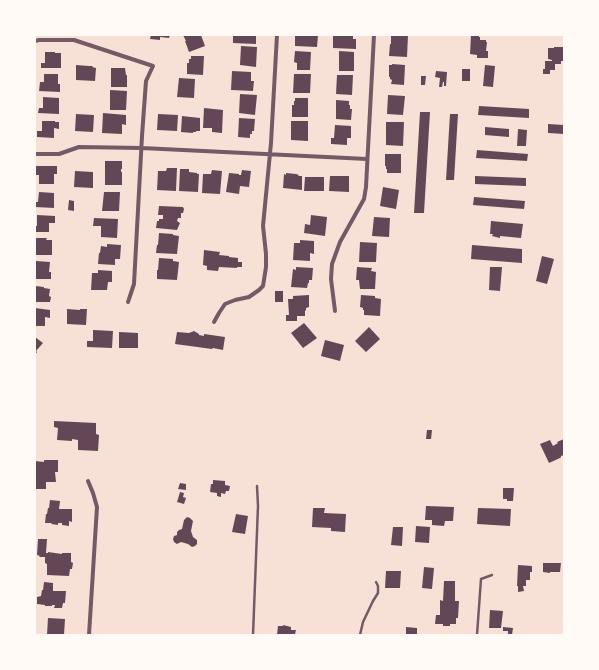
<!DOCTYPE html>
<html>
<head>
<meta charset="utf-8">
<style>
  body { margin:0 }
  #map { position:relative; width:599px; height:670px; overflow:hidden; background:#f7e1d7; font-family:Figtree,sans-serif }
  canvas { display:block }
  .frame { position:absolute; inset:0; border:36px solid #fffaf5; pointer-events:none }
</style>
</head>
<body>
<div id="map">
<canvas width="599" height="670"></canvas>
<div class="frame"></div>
</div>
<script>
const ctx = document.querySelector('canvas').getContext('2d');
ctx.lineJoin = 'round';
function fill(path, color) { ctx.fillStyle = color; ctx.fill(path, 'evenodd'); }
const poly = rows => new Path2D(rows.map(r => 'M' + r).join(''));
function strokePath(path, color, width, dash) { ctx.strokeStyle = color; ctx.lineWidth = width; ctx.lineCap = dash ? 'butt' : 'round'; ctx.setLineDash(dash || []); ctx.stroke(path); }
const building = poly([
  [151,35,170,35,169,38,160,37,160,40,150,39],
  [183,35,201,35,205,46,189,52,185,41,186,41],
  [233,35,256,35,256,44,233,43],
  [299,35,318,35,317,47,295,46,295,36,299,36],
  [333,35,353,35,353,39,356,39,356,49,333,48],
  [391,35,408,35,407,57,389,56,390,44,391,44],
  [471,35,479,35,479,37,480,37,480,40,486,40,486,42,487,42,486,51,488,51,488,58,477,58,477,55,470,54],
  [241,46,257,47,256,67,240,65],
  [554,47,564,47,564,61,561,61,561,64,555,64,555,70,550,70,550,74,543,74,543,69,545,69,545,61,552,61,552,60,548,59,548,48,554,48],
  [295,51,311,52,310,70,297,70,297,63,294,62],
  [339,51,354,52,354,71,339,71],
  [45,52,55,52,55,53,61,53,61,68,41,68,41,63,45,63],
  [191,56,204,56,203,75,187,74,187,63,189,63,189,59,191,59],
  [392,64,405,65,404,85,391,84,392,80,390,79,390,77,389,77,389,65,392,65],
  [76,65,89,66,93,66,92,67,96,68,95,81,76,80],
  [485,65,495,66,493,87,483,86],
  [111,68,125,68,126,75,127,75,127,87,111,87],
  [462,69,470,69,470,81,462,81],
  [232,71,251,72,251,81,254,81,253,91,231,90],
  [436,71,447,72,446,86,444,86,444,82,443,82,442,87,439,87,440,78,435,77],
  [44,74,58,74,58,84,60,84,60,92,39,91,40,82,44,82],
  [294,74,311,74,310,93,293,93],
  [337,75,353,75,352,95,336,94],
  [421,76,426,76,425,85,421,85],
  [179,78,195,79,194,98,177,97],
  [110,90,127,91,126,110,110,110],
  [240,94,257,95,255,115,239,113],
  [388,95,405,96,403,115,387,114],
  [43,97,59,98,59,114,38,113,39,108,43,108],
  [295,98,308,98,308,117,292,117,292,105,294,105,294,101,295,101],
  [336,100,349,101,349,105,350,105,350,109,352,109,351,120,336,119],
  [479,106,529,109,529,118,478,115],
  [204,108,223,110,222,133,212,132,212,128,203,128],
  [420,112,430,112,424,213,414,213],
  [103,113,126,115,126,125,122,124,122,134,102,133],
  [76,114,94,115,93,132,75,131],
  [158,114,178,115,177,131,157,130],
  [450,114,458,114,454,180,446,180],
  [182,116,200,118,200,131,196,131,196,132,193,132,193,133,181,132],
  [239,118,255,119,254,131,252,131,252,134,250,134,250,138,238,137],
  [42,121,55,121,55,122,59,122,59,129,54,128,54,138,37,137,37,131,42,131],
  [291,121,308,121,308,141,291,140],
  [386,122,404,122,403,146,386,145],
  [548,124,564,125,564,134,548,133],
  [335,125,351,126,351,138,347,138,347,145,331,144,331,138,334,138],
  [485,127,509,129,509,137,485,135],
  [518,129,527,130,526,146,517,146],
  [477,150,528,154,527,161,476,158],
  [385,154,401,154,401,173,387,173,387,169,386,169,386,166,385,166],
  [105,161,122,161,122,169,121,169,121,172,122,172,122,185,105,185],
  [36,166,57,166,57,174,54,174,54,184,39,184,39,175,36,175],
  [167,168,177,168,176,191,157,190,158,171,166,171],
  [180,169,189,169,189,172,197,173,197,174,199,174,198,192,179,191],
  [212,170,222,171,220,194,202,193,203,174,211,174],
  [242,170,251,171,249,187,240,186,239,194,226,192,229,173,239,174,239,175,241,175],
  [75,171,93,172,93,188,74,187],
  [286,173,296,174,299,175,298,176,302,176,302,190,283,188,284,174,286,175],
  [330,176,349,176,349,192,329,191],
  [475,176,526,178,526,186,475,184],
  [305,177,324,177,324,191,304,191],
  [383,187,399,190,396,209,380,206],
  [39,192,54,193,54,208,35,207,35,202,38,202],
  [104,192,120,192,119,211,102,211],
  [474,197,525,201,524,209,473,205],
  [69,200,74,201,74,211,68,210],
  [159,206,183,207,184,209,183,213,181,213,181,218,178,218,177,221,180,223,177,230,156,228,157,221,159,221,159,219,163,219,163,215,158,215],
  [37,215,55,216,55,223,49,223,49,232,35,232,35,226,37,226],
  [311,215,327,217,325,236,304,233,305,224,310,225],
  [374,217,390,218,389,237,372,236],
  [94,218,118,219,117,238,101,237,101,226,93,226],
  [491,221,523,224,521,238,500,236,500,238,492,236,493,234,490,234],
  [159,233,173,234,173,235,179,236,177,254,156,253,157,245,158,245],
  [36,238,47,238,46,240,52,240,52,255,35,255],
  [300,240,314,241,314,254,310,253,310,261,293,260,294,243,300,243],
  [360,242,377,243,376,262,359,262],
  [107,244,121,245,120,259,115,259,115,265,98,264,99,253,100,253,101,246,107,247],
  [472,245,522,249,522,263,471,259],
  [204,250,220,252,219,255,229,256,229,257,238,258,238,262,242,262,242,267,237,267,237,268,219,267,218,271,207,270,207,266,203,265],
  [542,256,554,259,547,284,536,281],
  [159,258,173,259,173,261,179,262,177,280,157,279,157,270,158,270],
  [36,261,50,262,49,272,51,272,51,279,35,279],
  [296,267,313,268,312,280,309,280,309,283,308,283,307,288,291,287,293,269,296,270],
  [357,267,372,268,371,271,376,272,375,289,360,289,359,280,356,280],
  [490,267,502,267,500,291,489,290],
  [98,270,112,271,112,282,108,282,107,290,91,290,92,273,98,273],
  [35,286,44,287,44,288,50,289,49,296,51,297,50,302,35,302],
  [275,291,283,291,283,302,275,302],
  [309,295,309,307,306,308,306,311,305,310,305,316,297,316,297,321,286,321,286,315,289,315,288,299,293,299,293,296],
  [361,295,375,296,375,298,381,299,380,316,364,315,364,310,363,310,363,308,360,307],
  [35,308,50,310,50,318,45,317,45,326,35,326],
  [67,309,80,310,80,309,87,309,86,325,67,324],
  [304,323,317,338,303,348,291,333],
  [369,327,380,339,366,352,355,341],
  [93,330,113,331,112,348,87,347,87,341,93,341],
  [194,331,199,334,199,335,204,336,204,334,225,337,223,350,213,348,212,349,175,344,177,332,189,333],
  [119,332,138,333,138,348,119,348],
  [35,337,43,343,36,351,37,352,35,355],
  [325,340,344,345,340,361,321,356],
  [54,421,96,423,96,434,99,435,98,451,78,450,78,440,72,439,72,441,57,440,58,428,54,427],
  [427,430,432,430,431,439,426,439],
  [564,439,564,455,561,456,561,457,560,458,549,463,540,444,550,440,553,446,558,443,557,442],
  [44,460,58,460,58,472,55,472,56,482,46,482,46,489,35,489,35,461,44,462],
  [213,480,225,481,225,485,230,486,229,491,226,491,225,494,221,493,221,497,217,496,217,493,210,492,211,484,213,484],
  [180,483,186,484,186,490,178,489],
  [503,488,514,488,513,501,507,501,507,499,503,499],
  [180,492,184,493,183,497,186,498,184,504,177,502],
  [50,500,60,501,59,509,72,509,72,522,69,521,69,526,62,525,62,523,58,523,58,525,51,524,52,523,45,523,46,514,47,514,48,508,49,508],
  [426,506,454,507,453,521,445,521,444,526,432,525,432,520,425,520],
  [313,508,325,508,324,513,346,514,345,532,331,531,331,528,312,527],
  [478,508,511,509,510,526,477,524],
  [236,514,248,516,245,534,232,532],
  [187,517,190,518,193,521,191,531,193,537,197,540,197,544,195,546,192,547,188,544,181,542,177,544,174,542,173,539,174,536,177,535,177,532,179,530,182,529,184,520],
  [416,526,430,527,429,543,415,542],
  [393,527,403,527,402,546,391,545],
  [38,539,47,539,46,553,48,553,48,552,62,554,62,553,71,553,71,562,73,563,72,569,70,569,69,576,47,575,47,564,45,563,45,557,39,557,40,556,37,555],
  [543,563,561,563,560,572,550,572,550,573,543,572],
  [518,565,532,566,532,572,530,572,530,580,526,580,526,586,523,586,524,591,518,592,518,586,517,586],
  [424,567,434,568,432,589,422,588],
  [386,571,401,571,400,588,385,588],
  [444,581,455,581,455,601,459,601,458,618,456,618,456,624,450,624,450,626,443,626,443,624,435,624,436,615,440,615,440,600,443,601],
  [44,582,53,583,53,591,66,591,65,603,63,603,62,608,54,608,55,605,52,605,52,606,45,606,45,605,37,604,37,597,41,596,42,590,43,590],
  [490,610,503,611,501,628,489,628],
  [48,618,65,619,64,635,47,635],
  [283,625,291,627,291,630,296,630,295,634,293,634,293,635,277,635,278,626,283,626],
  [406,627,417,628,417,635,406,635],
  [503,627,513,628,512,635,508,635,508,631,503,631]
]);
const service = poly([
  [253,635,258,506,257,486],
  [360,635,363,622,373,601,378,593,378,586,376,582],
  [477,635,481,579,492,575]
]);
const minor = poly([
  [35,41,39,40,74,40,153,66,146,81,142,136,134,284,128,302],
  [35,154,59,154,79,147,142,148,367,159],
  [335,311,331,279,332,264,340,242,364,199,366,187,374,35],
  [214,322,219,313,225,304,235,300,249,297,259,290,263,286,266,267,266,254,263,226,271,143,277,35],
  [88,481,93,493,97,507,89,635]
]);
fill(building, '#644757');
strokePath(service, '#755966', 2.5);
strokePath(minor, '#755966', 4);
</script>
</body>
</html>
